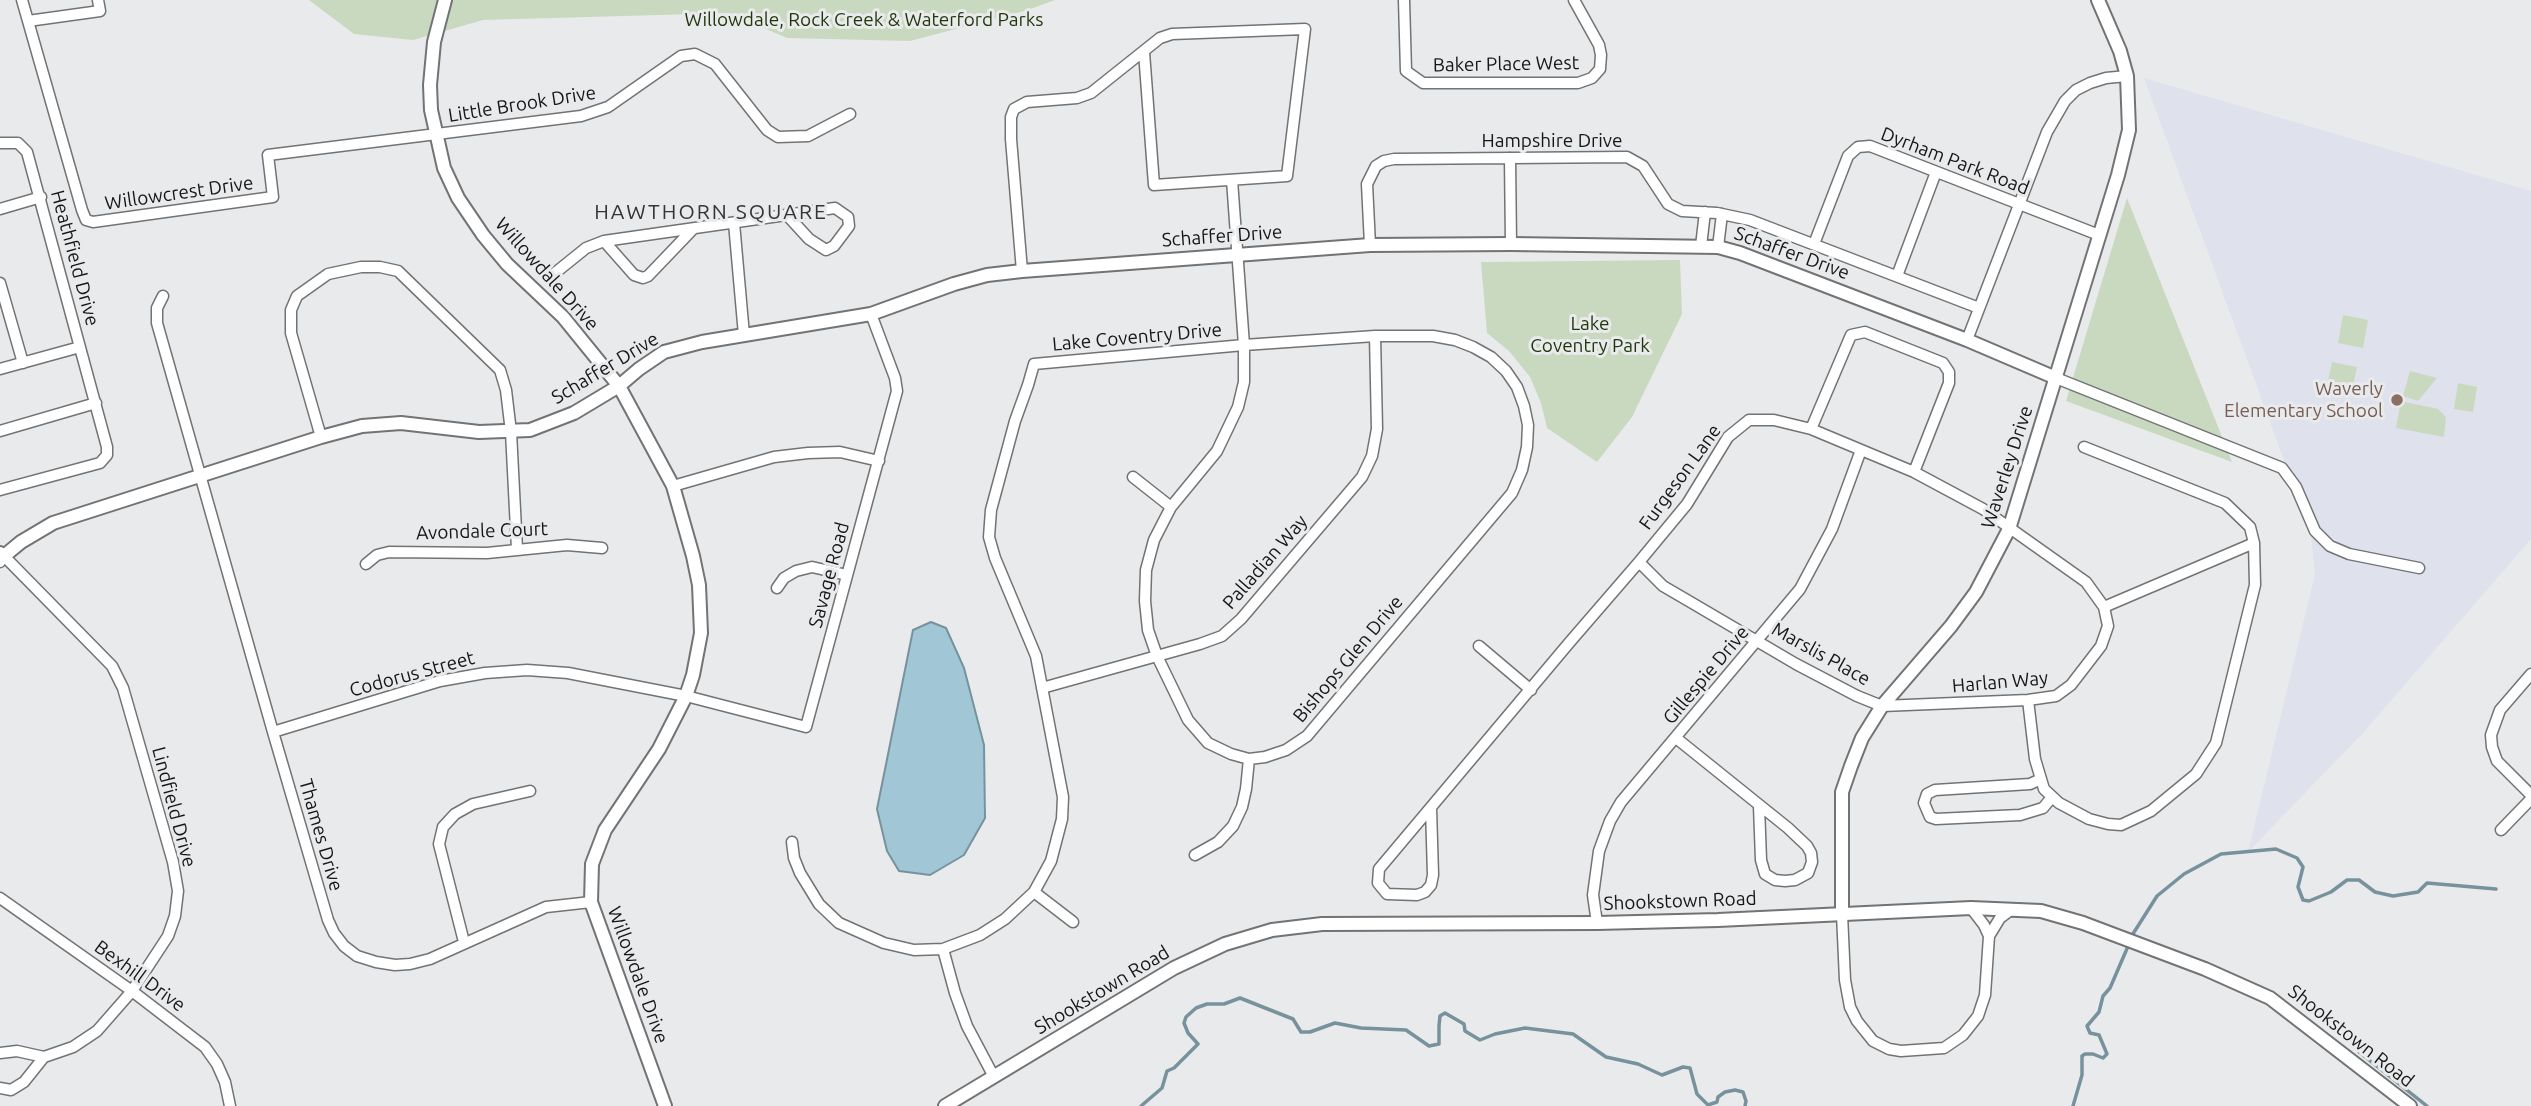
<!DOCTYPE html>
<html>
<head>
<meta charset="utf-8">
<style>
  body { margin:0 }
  canvas { display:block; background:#e9eaec }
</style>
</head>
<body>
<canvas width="2531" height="1106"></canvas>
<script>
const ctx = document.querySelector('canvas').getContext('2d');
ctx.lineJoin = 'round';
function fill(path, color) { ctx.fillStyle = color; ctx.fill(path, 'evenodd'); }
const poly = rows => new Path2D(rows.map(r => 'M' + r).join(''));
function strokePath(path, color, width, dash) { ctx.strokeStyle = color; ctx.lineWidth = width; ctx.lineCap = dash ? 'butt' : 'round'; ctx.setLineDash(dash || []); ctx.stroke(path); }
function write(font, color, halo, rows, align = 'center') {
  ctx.font = font + ' Ubuntu,sans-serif'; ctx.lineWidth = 6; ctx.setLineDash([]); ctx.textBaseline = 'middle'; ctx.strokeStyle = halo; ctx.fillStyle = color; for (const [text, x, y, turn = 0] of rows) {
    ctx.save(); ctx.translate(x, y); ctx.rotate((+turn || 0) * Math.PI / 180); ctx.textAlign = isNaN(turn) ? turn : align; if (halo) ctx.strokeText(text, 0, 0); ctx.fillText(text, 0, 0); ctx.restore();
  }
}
const built = poly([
  [2144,78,2531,191,2531,539,2362,734,2248,852,2315,574,2311,534]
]);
const green = poly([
  [309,0,1055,0,1028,10,910,41,787,38,729,13,483,20,413,40,354,34],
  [2127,198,2232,462,2066,401],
  [1680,260,1682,314,1632,417,1597,462,1547,428,1541,403,1530,377,1509,351,1487,333,1481,262],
  [2343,315,2368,320,2363,348,2338,343],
  [2332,362,2357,367,2351,395,2326,390],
  [2410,371,2437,378,2418,401,2403,396],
  [2458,383,2477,387,2473,412,2454,409],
  [2401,401,2438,409,2446,417,2444,437,2396,428]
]);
const water = poly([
  [931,622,946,628,964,668,984,745,985,818,964,855,930,875,899,871,887,851,877,809,913,630,931,622]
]);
const stream = poly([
  [2131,937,2157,896,2184,874,2221,854,2276,849,2297,858,2303,867,2298,887,2303,900,2309,901,2331,892,2347,880,2359,880,2375,892,2393,896,2418,892,2427,883,2496,889],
  [2356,1047,2359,1052,2427,1106],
  [1141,1106,1162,1088,1167,1071,1174,1068,1198,1044,1188,1033,1184,1023,1186,1017,1196,1008,1207,1004,1224,1004,1240,998,1293,1019,1301,1032,1310,1032,1335,1023,1361,1028,1406,1030,1429,1046,1439,1044,1439,1026,1440,1016,1445,1013,1464,1024,1465,1031,1480,1040,1495,1034,1525,1028,1573,1034,1606,1057,1638,1064,1662,1075,1683,1067,1690,1068,1697,1094,1708,1105,1717,1102,1718,1097,1725,1092,1735,1090,1743,1092,1746,1101,1745,1106],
  [2073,1106,2082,1075,2082,1056,2085,1054,2093,1054,2103,1058,2107,1054,2099,1035,2090,1033,2087,1026,2099,1012,2103,996,2110,988,2129,944]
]);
const minor = poly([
  [22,0,82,210,86,220,93,222,273,197,268,155,581,116,608,107,681,56,695,54,715,64,767,130,778,137,808,136,850,114],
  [1404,0,1406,71,1423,83,1578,83,1592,78,1600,69,1601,55,1599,45,1574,0],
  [28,21,100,11,98,0],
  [0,143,18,143,27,152,107,447,107,455,100,463,0,490],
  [1510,158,1511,244],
  [0,209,41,197],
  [734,223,744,335],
  [604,241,634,275,643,278,648,276,693,229],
  [1814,244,1848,156,1858,147,1870,146,2099,235],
  [1370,245,1367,184,1376,166,1384,161,1394,159,1627,157,1643,166,1668,204,1682,211,1717,213,1750,220,1979,308],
  [1701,246,1705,212],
  [1718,247,1722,214],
  [1022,271,1011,139,1011,117,1014,109,1027,102,1077,98,1091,93,1160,38,1172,34,1305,29,1287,176,1154,185,1144,52],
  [555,273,586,248,604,241,835,208,848,217,849,226,834,246,826,250,809,239,787,215],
  [1897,276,1936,172],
  [0,283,23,363],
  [163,296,157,308,157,323,273,732,328,920,334,933,344,946,357,956,376,962,395,965,410,964,430,959,546,907,591,902],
  [1967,340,2047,132,2065,101,2076,90,2090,83,2106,78,2127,76],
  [0,369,80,347],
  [2056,378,2282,468,2296,487,2315,531,2330,546,2349,554,2419,568],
  [1811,429,1851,335,1865,332,1943,363,1949,372,1949,383,1914,472],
  [0,431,96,403],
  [321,437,291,333,291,310,297,296,328,274,361,267,380,267,398,271,500,370,506,390,511,432,517,549],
  [1133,477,1171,507],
  [673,486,774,457,808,453,840,452,879,461],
  [0,562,4,556,112,666,123,688,173,862,178,891,175,916,168,936,132,991,97,1031,73,1047,44,1057,17,1051,0,1053],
  [366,564,377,555,389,552,487,553,567,545,602,548],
  [777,588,784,578,796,571,812,567,847,575],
  [2104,607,2254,543],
  [1479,646,1531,690],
  [2531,674,2500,710,2491,735,2492,747,2497,761,2531,795],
  [1042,688,1200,644,1222,636,1241,619,1362,477,1372,456,1377,429,1375,336],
  [2028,700,2035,759,2044,789,2059,803,2089,819,2108,824,2121,825,2151,811,2196,774,2216,743,2255,585,2254,543,2250,527,2225,503,2084,447],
  [273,732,440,681,485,673,527,670,568,673,686,696,806,727,897,391,895,378,871,314],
  [1676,738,1788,828,1807,846,1811,853,1812,862,1808,873,1795,880,1785,881,1775,880,1765,874,1761,860,1759,806],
  [2041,779,2030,784,1935,790,1927,794,1924,803,1930,817,1936,819,2020,815,2043,808,2052,797],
  [1431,808,1433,875,1431,885,1425,892,1417,895,1387,894,1378,883,1379,869,1569,643,1639,562,1687,504,1728,437,1749,420,1774,420,1811,429,1914,472,1983,509,2086,582,2104,607,2108,626,2101,646,2071,685,2056,696,2028,700,1882,706,1857,696,1796,664,1687,600,1663,586,1639,562],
  [2501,830,2531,799],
  [792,842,794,858,800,873,819,904,839,923,884,943,914,950,943,949,980,935,1005,919,1034,892,1051,861,1062,819,1063,797,1036,656,995,558,989,537,991,510,1015,421,1028,385,1034,364,1244,345,1244,382,1238,407,1217,451,1171,507,1154,540,1146,570,1145,601,1148,630,1157,656,1188,720,1208,743,1231,754,1249,759,1265,757,1286,750,1307,736,1512,493,1522,470,1527,447,1528,425,1524,406,1517,387,1506,371,1491,357,1473,347,1455,340,1433,336,1375,336,1244,345,1232,180],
  [1195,855,1218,842,1233,826,1242,807,1246,789,1249,759],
  [1034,892,1073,922],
  [0,898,132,991,205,1047,217,1064,225,1082,230,1106],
  [1971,908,1984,925,1989,936],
  [1842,914,1845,980,1850,1007,1857,1021,1873,1041,1889,1049,1901,1051,1944,1048,1963,1035,1978,1016,1985,995,1989,936,2000,918,2012,909],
  [1597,923,1593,895,1599,851,1610,821,1621,802,1800,589,1832,529,1861,450],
  [464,942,439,844,443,827,455,814,473,804,530,791],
  [943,949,955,993,967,1026,994,1077],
  [0,1088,11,1090,24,1082,44,1057]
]);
const tertiary = poly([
  [445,0,434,42,430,85,431,110,444,168,458,198,483,235,507,264,563,317,619,386,673,486,693,556,699,585,701,633,693,675,686,696,659,749,605,830,592,864,591,902,665,1106],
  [0,553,4,556,21,542,53,523,321,437,362,426,401,423,479,432,530,430,574,413,619,386,639,369,664,352,702,342,871,314,954,284,987,275,1022,271,1370,245,1511,244,1718,247,1740,253,1967,340,2056,378],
  [1842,914,1842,792,1851,766,1862,738,1882,706,1951,626,1976,592,2009,529,2118,175,2129,130,2127,76,2120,51,2098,0],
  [945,1106,1174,968,1225,944,1272,930,1322,924,1597,923,1718,920,1971,908,2041,911,2083,923,2205,969,2270,998,2410,1106]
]);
const markers = [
  [2397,400,7,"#8d6e63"]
];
const parkNames = [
  ["Willowdale, Rock Creek & Waterford Parks",864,20],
  ["Lake",1590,324],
  ["Coventry Park",1590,346]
];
const streetNames = [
  ["Baker Place West",1506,64,-1],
  ["Little Brook Drive",522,104,-9],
  ["Hampshire Drive",1552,141],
  ["Dyrham Park Road",1955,161,21],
  ["Willowcrest Drive",179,193,-8],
  ["Schaffer Drive",1222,236,-4],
  ["Schaffer Drive",1792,253,20],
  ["Heathfield Drive",75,258,75],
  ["Willowdale Drive",547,274,48],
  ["Lake Coventry Drive",1137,337,-5],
  ["Schaffer Drive",605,368,-31],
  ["Waverley Drive",2007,467,-72],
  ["Furgeson Lane",1680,477,-54],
  ["Avondale Court",482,531,-2],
  ["Palladian Way",1265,562,-49],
  ["Savage Road",829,575,-75],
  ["Marslis Place",1821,654,29],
  ["Bishops Glen Drive",1348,659,-50],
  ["Codorus Street",412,674,-15],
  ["Gillespie Drive",1706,675,-50],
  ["Harlan Way",2000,682,-5],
  ["Lindfield Drive",174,807,75],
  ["Thames Drive",321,835,74],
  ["Shookstown Road",1680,901,-2],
  ["Willowdale Drive",638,975,70],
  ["Bexhill Drive",140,976,36],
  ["Shookstown Road",1102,990,-31],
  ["Shookstown Road",2351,1036,38]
];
const educationNames = [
  ["Waverly",2383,389],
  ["Elementary School",2383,411]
];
const neighbourhoodNames = [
  ["HAWTHORN SQUARE",711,212]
];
fill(built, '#dfe2ec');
fill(green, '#c9d9c0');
fill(water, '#a1c7d6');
strokePath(water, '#77929d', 2);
strokePath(stream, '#77929d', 3.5);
strokePath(minor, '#727375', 13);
strokePath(tertiary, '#727375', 16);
strokePath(minor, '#fff', 10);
strokePath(tertiary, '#fff', 12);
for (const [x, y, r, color] of markers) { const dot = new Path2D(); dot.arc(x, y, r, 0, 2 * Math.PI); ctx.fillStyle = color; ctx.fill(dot); strokePath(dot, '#e9eaec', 2.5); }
write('19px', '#1f370a', '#e9eaec', parkNames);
write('19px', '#161617', '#e9eaec', streetNames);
write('19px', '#785e54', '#e9eaec', educationNames, 'right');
ctx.letterSpacing = '2px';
write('21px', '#333435', '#e9eaec', neighbourhoodNames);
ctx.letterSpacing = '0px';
</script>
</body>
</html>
